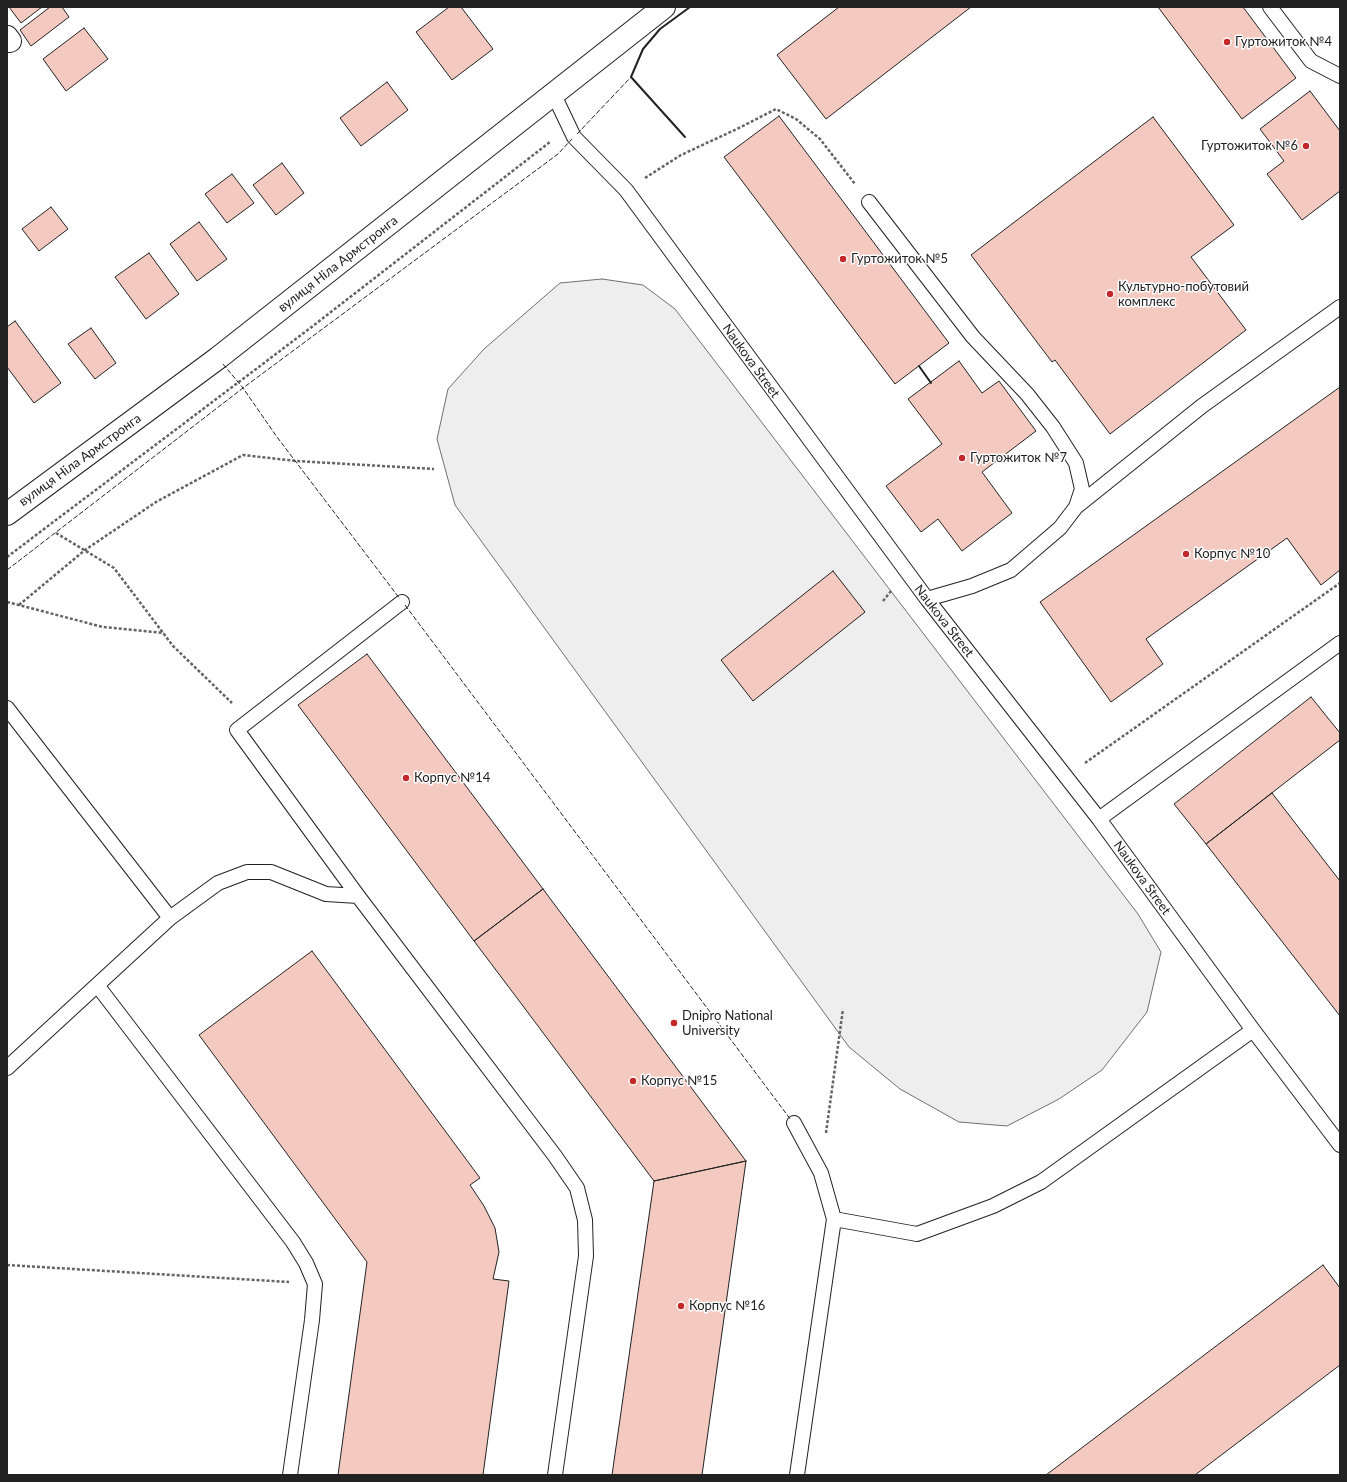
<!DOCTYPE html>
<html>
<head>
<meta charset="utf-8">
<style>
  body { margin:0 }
  #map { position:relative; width:1347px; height:1482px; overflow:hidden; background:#fff; font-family:Lato,sans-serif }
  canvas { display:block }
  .frame { position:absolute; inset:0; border:8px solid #222; pointer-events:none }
</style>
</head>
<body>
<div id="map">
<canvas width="1347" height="1482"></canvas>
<div class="frame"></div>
</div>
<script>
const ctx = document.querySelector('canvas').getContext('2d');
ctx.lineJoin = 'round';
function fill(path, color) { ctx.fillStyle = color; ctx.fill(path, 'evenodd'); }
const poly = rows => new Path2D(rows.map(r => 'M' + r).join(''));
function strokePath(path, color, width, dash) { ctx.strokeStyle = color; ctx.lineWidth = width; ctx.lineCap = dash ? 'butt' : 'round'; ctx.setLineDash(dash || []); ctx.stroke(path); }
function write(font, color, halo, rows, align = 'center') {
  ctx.font = font + ' Lato,sans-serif'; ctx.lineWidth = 3; ctx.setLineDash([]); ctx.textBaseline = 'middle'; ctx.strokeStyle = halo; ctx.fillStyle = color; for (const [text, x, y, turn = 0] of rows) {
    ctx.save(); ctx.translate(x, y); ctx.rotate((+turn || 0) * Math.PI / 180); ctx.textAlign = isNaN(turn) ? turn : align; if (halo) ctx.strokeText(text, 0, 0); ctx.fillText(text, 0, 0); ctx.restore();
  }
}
const green = poly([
  [602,279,643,285,675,309,1138,914,1161,952,1147,1012,1102,1070,1059,1099,1007,1126,959,1122,900,1089,849,1047,455,505,437,439,448,389,484,349,560,283,602,279]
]);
const building = poly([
  [9,7,42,7,21,23,9,7],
  [50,7,62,7,69,17,31,46,20,30,50,7],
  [449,7,461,7,493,49,452,80,416,32,449,7],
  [839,7,971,7,826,119,777,55,839,7],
  [1158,7,1243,7,1296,78,1242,119,1158,7],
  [84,28,108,59,66,91,43,59,84,28],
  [387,82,408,110,361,146,340,118,387,82],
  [1310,91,1340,131,1340,191,1302,220,1267,174,1284,161,1260,129,1310,91],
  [779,116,949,343,895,384,724,157,779,116],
  [1153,117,1234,225,1191,257,1246,330,1110,434,1055,360,1052,362,971,255,1153,117],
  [282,163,304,193,276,215,253,185,282,163],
  [232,174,254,203,227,223,205,194,232,174],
  [51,207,68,229,39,251,22,229,51,207],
  [199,222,227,259,197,281,170,244,199,222],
  [149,253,179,294,146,319,115,277,149,253],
  [15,321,61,383,34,403,7,367,7,327,15,321],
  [91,328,116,363,95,379,68,344,91,328],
  [959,361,982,393,999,381,1036,431,982,472,1012,513,962,551,938,519,921,532,886,486,942,444,908,399,959,361],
  [1340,387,1340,570,1321,585,1287,538,1146,639,1163,664,1111,702,1040,602,1340,387],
  [833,571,865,612,753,701,721,660,833,571],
  [367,654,543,889,474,941,298,705,367,654],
  [1311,697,1340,733,1340,740,1206,844,1174,804,1311,697],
  [1272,793,1340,881,1340,1016,1206,844,1272,793],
  [543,889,746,1161,654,1181,520,1002,474,941,543,889],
  [312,951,480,1178,470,1185,484,1206,495,1228,499,1252,493,1279,509,1281,483,1475,338,1475,367,1262,199,1035,312,951],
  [746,1161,702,1475,612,1475,654,1181,746,1161],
  [1323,1265,1340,1288,1340,1365,1195,1475,1046,1475,1323,1265]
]);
const path = poly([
  [645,178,681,155,739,128,776,109,796,119,820,139,855,184],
  [56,533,114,568,173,646,232,703],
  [7,557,309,329,550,142],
  [883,601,891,591],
  [7,602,103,627,164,633],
  [19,605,85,550,156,502,243,455,296,461,434,469],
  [1085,763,1340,583],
  [826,1133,843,1009],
  [7,1265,289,1282]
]);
const lane = poly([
  [1270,7,1311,61,1340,76],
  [554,95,574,137,626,190,927,599,1099,819,1253,1030,1340,1145],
  [869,202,973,337,1027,394,1053,427,1076,463,1082,489,1076,507,1060,528,1011,570,972,586,927,599],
  [1076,507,1202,406,1340,307],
  [402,602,237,730,358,896,555,1156,577,1188,585,1220,586,1256,555,1475],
  [7,708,170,918],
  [1099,819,1340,643],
  [97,985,293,1242,306,1263,315,1284,312,1320,290,1475],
  [7,1068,170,918,218,883,247,872,271,872,326,894,358,896],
  [794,1123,821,1173,834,1219,797,1475],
  [834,1219,917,1234,993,1206,1041,1182,1253,1030]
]);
const street = poly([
  [7,37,10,41],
  [7,514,218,358,664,7]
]);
const fence = poly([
  [577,134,631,77],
  [223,364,243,388,277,437,400,599],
  [7,570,243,388,558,154,572,139],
  [405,605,791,1120]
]);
const wall = poly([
  [685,137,631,77,643,49,660,29,690,7],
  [919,366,931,383]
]);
const markers = [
  [1227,42,4,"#c62828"],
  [1306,146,4,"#c62828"],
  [843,259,4,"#c62828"],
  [1110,294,4,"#c62828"],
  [962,458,4,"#c62828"],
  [1186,554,4,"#c62828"],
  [406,778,4,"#c62828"],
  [674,1023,4,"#c62828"],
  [633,1081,4,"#c62828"],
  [681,1306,4,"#c62828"]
];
const poiNames = [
  ["Гуртожиток №4",1235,42],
  ["Гуртожиток №6",1298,146,"right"],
  ["Гуртожиток №5",851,259],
  ["Культурно-побутовий",1118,287],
  ["комплекс",1118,302],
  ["Гуртожиток №7",970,458],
  ["Корпус №10",1194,554],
  ["Корпус №14",414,778],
  ["Dnipro National",682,1016],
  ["University",682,1031],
  ["Корпус №15",641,1081],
  ["Корпус №16",689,1306]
];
const streetNames = [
  ["вулиця Ніла Армстронга",338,264,-38],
  ["Naukova Street",751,361,54],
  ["вулиця Ніла Армстронга",80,460,-36],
  ["Naukova Street",944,621,52],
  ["Naukova Street",1142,878,54]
];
fill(green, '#eee');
strokePath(green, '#6f6f6f', 1);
fill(building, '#f3c9c0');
strokePath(building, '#222', 1);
strokePath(lane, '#222', 16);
strokePath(street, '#222', 24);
strokePath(path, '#646464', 2.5, [3, 2]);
strokePath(lane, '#fff', 14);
strokePath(street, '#fff', 22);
strokePath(fence, '#222', 1, [5, 2]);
strokePath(wall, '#222', 2);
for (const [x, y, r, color] of markers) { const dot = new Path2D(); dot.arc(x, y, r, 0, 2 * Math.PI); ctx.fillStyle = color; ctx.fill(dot); strokePath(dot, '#fff', 1.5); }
write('13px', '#222', '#fff', poiNames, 'left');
write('13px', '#222', '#fff', streetNames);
</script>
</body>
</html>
